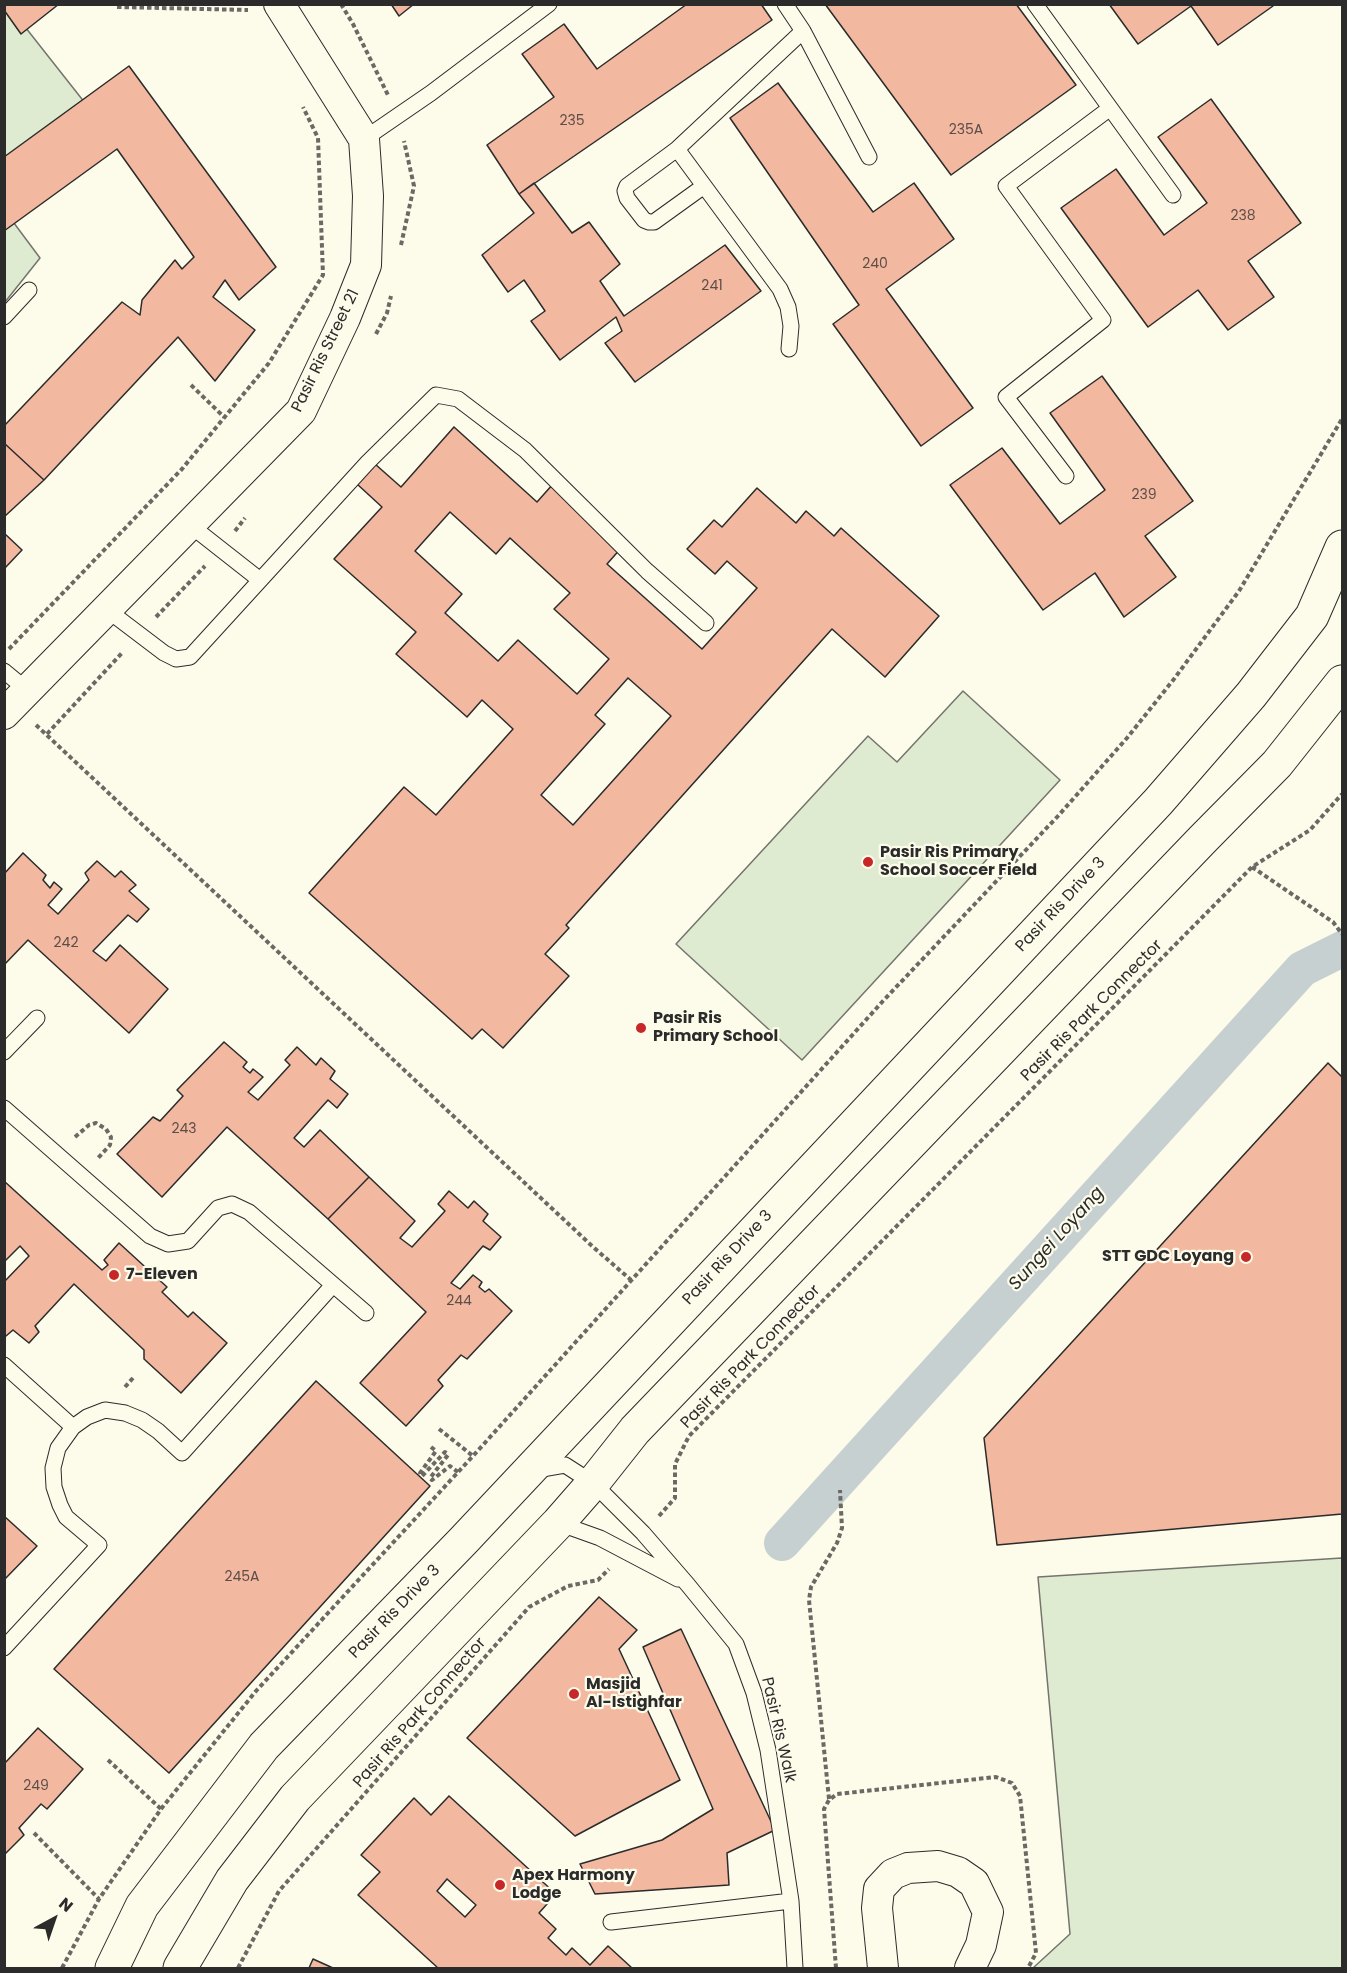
<!DOCTYPE html>
<html>
<head>
<meta charset="utf-8">
<style>
  body { margin:0 }
  #map { position:relative; width:1347px; height:1973px; overflow:hidden; background:#fdfbea; font-family:Poppins,sans-serif }
  canvas { display:block }
  .frame { position:absolute; inset:0; border:6px solid #2b2b2b; pointer-events:none }
  .north { position:absolute; left:24px; top:1889px; width:60px; height:60px; -webkit-text-stroke:4px #fdfbea; paint-order:stroke; rotate:40deg; font-size:16px; font-weight:700; line-height:24px; text-align:center; color:#2b2b2b }
  .north::after { content:''; display:block; margin:auto; width:21px; height:27px; background:#2b2b2b; clip-path:polygon(50% 0,100% 100%,50% 72%,0 100%) }
</style>
</head>
<body>
<div id="map">
<canvas width="1347" height="1973"></canvas>
<div class="frame"></div>
<div class="north">N</div>
</div>
<script>
const ctx = document.querySelector('canvas').getContext('2d');
ctx.lineJoin = 'round';
function fill(path, color) { ctx.fillStyle = color; ctx.fill(path, 'evenodd'); }
const poly = rows => new Path2D(rows.map(r => 'M' + r).join(''));
function strokePath(path, color, width, dash) { ctx.strokeStyle = color; ctx.lineWidth = width; ctx.lineCap = dash ? 'butt' : 'round'; ctx.setLineDash(dash || []); ctx.stroke(path); }
function write(font, color, halo, rows, align = 'center') {
  ctx.font = font + ' Poppins,sans-serif'; ctx.lineWidth = 4.5; ctx.setLineDash([]); ctx.textBaseline = 'middle'; ctx.strokeStyle = halo; ctx.fillStyle = color; for (const [text, x, y, turn = 0] of rows) {
    ctx.save(); ctx.translate(x, y); ctx.rotate((+turn || 0) * Math.PI / 180); ctx.textAlign = isNaN(turn) ? turn : align; if (halo) ctx.strokeText(text, 0, 0); ctx.fillText(text, 0, 0); ctx.restore();
  }
}
const green = poly([
  [7,4,100,122,5,194,4,5,7,4],
  [5,211,40,258,5,302,5,211],
  [963,691,1060,780,802,1060,676,944,868,736,897,762,963,691],
  [1342,1558,1342,1968,1033,1968,1070,1934,1038,1577,1342,1558]
]);
const canal = poly([
  [782,1543,1302,969,1342,949]
]);
const building = poly([
  [4,4,59,4,21,34,4,10,4,4],
  [391,4,414,4,399,16,391,4],
  [687,4,761,4,772,20,519,194,487,145,554,97,522,54,564,24,597,69,687,4],
  [825,4,1016,4,1076,85,951,175,825,4],
  [1109,4,1272,4,1273,6,1218,45,1191,6,1138,44,1109,4],
  [129,66,276,267,239,300,225,280,213,297,255,330,215,381,178,337,44,480,4,443,4,426,122,302,140,315,142,300,175,260,182,269,194,257,117,149,4,231,4,157,129,66],
  [778,83,873,212,914,183,954,239,886,289,973,408,921,446,833,324,859,305,730,118,778,83],
  [1211,99,1301,223,1248,261,1274,297,1228,330,1198,290,1148,327,1061,208,1116,169,1164,235,1207,203,1158,137,1211,99],
  [534,183,572,233,589,222,620,264,600,281,624,316,725,245,761,291,635,382,605,343,622,331,616,317,560,360,531,321,545,311,524,280,508,292,482,255,534,213,519,194,534,183],
  [1102,376,1193,501,1145,536,1176,577,1124,617,1095,573,1043,610,950,485,1002,448,1060,524,1105,490,1050,413,1102,376],
  [454,427,537,502,553,484,622,547,607,564,702,649,757,588,727,561,715,574,687,549,714,520,722,527,757,488,796,523,806,511,834,536,841,528,939,616,885,677,832,629,566,925,569,928,545,954,569,976,503,1048,482,1029,472,1039,309,893,404,787,436,815,513,729,482,700,467,717,396,654,416,632,334,559,382,507,357,484,375,464,401,487,454,427],
  [450,512,496,554,510,538,570,593,554,609,609,659,577,694,518,640,498,661,445,613,462,594,415,551,450,512],
  [628,678,671,716,573,825,541,795,605,724,595,715,628,678],
  [4,443,44,480,4,517,4,443],
  [4,533,22,550,4,569,4,533],
  [23,853,46,875,43,880,50,888,54,882,62,889,48,905,58,914,89,880,85,873,97,861,115,877,121,871,136,885,129,891,149,909,137,922,128,915,93,951,106,961,120,945,168,989,129,1033,28,940,4,965,4,874,23,853],
  [224,1042,247,1062,243,1067,250,1073,253,1069,263,1077,248,1092,258,1100,290,1065,285,1060,297,1047,316,1065,321,1058,335,1071,330,1079,348,1094,337,1108,328,1100,294,1138,304,1147,320,1130,369,1177,328,1219,227,1127,162,1197,117,1154,153,1117,160,1121,183,1096,177,1090,224,1042],
  [1328,1063,1342,1077,1342,1514,997,1545,984,1438,1328,1063],
  [369,1177,415,1221,400,1238,412,1247,445,1211,438,1204,449,1191,468,1208,474,1201,488,1214,483,1221,501,1237,490,1250,483,1246,451,1283,460,1289,473,1275,482,1282,479,1287,485,1292,489,1289,512,1311,467,1359,461,1355,438,1380,443,1386,406,1426,360,1383,426,1312,328,1219,369,1177],
  [4,1181,102,1270,108,1265,104,1260,119,1243,167,1287,162,1292,188,1317,193,1312,227,1343,181,1393,144,1359,144,1350,74,1284,35,1326,39,1332,29,1343,13,1330,6,1336,4,1335,4,1282,29,1256,20,1246,4,1262,4,1181],
  [316,1381,430,1486,169,1773,54,1669,316,1381],
  [4,1516,37,1546,4,1580,4,1516],
  [599,1597,637,1630,619,1649,680,1780,575,1836,467,1738,599,1597],
  [681,1629,775,1830,727,1853,729,1885,595,1894,580,1864,662,1840,713,1809,643,1647,681,1629],
  [38,1728,83,1769,47,1809,41,1804,19,1828,24,1835,4,1855,4,1764,38,1728],
  [449,1796,556,1894,539,1913,556,1929,548,1938,566,1955,572,1948,590,1965,608,1946,632,1968,438,1968,358,1895,380,1872,361,1855,414,1798,431,1815,449,1796],
  [447,1879,476,1905,465,1917,437,1891,447,1879],
  [313,1959,333,1968,309,1968,313,1959]
]);
const path = poly([
  [341,4,353,24,388,95],
  [117,7,248,10],
  [401,245,414,186,404,141],
  [376,334,387,313,391,296],
  [191,385,224,417],
  [235,531,245,518],
  [156,617,205,566],
  [9,649,182,469,269,363,323,275,318,138,303,107],
  [36,725,592,1246,631,1280],
  [47,734,122,653],
  [1252,867,1333,922,1342,934],
  [75,1137,89,1125,96,1123,106,1129,111,1137,110,1145,98,1158],
  [125,1387,133,1378],
  [439,1429,473,1456],
  [431,1447,436,1451,420,1473,422,1476,445,1452,448,1455,430,1478,432,1480,450,1466,458,1472],
  [659,1516,675,1498,675,1464,689,1436,1252,867,1310,830,1342,794],
  [108,1760,161,1809],
  [829,1799,809,1600,811,1587,837,1543,842,1528,840,1490],
  [34,1833,99,1899],
  [62,1968,99,1899,161,1809,256,1691,473,1456,883,1001,1058,816,1127,738,1174,679,1239,591,1342,419],
  [238,1968,279,1891,529,1607,568,1586,598,1580,609,1569],
  [836,1968,824,1809,829,1800,837,1794,996,1777,1012,1783,1020,1796,1036,1953,1028,1968]
]);
const service = poly([
  [785,4,803,31,869,157],
  [1035,4,1173,195],
  [364,139,431,93,549,4],
  [677,149,780,289,788,307,791,326,789,349],
  [704,186,654,222,649,222,644,220,627,198,625,191,627,186,677,149,803,31],
  [4,317,29,290],
  [1066,476,1006,397,1103,320,1006,186,1109,109],
  [190,525,260,580],
  [106,609,164,653,176,659,190,657,368,462,436,395,458,399,525,450,647,571,706,623],
  [4,671,27,690],
  [4,1052,37,1018],
  [4,1108,150,1236,168,1244,188,1241,218,1208,232,1204,249,1212,366,1313],
  [4,1365,73,1427],
  [536,1470,565,1465,593,1483,643,1533,688,1585,736,1644,754,1693,768,1750,791,1901,795,1968],
  [558,1523,600,1538,678,1579],
  [4,1648,99,1545,66,1517,60,1505,54,1487,53,1468,58,1448,73,1427,87,1417,105,1410,125,1413,142,1420,158,1431,182,1453,333,1285],
  [611,1922,791,1901]
]);
const minor = poly([
  [4,714,301,411,345,318,366,265,368,196,364,139,279,4],
  [883,1968,877,1908,879,1889,893,1874,908,1868,938,1866,958,1872,974,1883,988,1912,981,1945,970,1968]
]);
const primary = poly([
  [112,1968,142,1906,264,1746,463,1541,1158,802,1251,695,1312,616,1342,547],
  [180,1968,232,1880,295,1798,558,1523,593,1483,635,1430,1203,839,1277,764,1342,682]
]);
const markers = [
  [868,862,6,"#c62828"],
  [641,1028,6,"#c62828"],
  [1246,1257,6,"#c62828"],
  [114,1275,6,"#c62828"],
  [574,1694,6,"#c62828"],
  [500,1885,6,"#c62828"]
];
const numberNames = [
  ["235",572,121],
  ["235A",966,130],
  ["238",1243,216],
  ["240",875,264],
  ["241",712,286],
  ["239",1144,495],
  ["242",66,943],
  ["243",184,1129],
  ["244",459,1301],
  ["245A",242,1577],
  ["249",36,1786]
];
const streetNames = [
  ["Pasir Ris Street 21",326,351,-64],
  ["Pasir Ris Drive 3",1061,905,-47],
  ["Pasir Ris Park Connector",1092,1011,-45],
  ["Pasir Ris Drive 3",728,1258,-47],
  ["Pasir Ris Park Connector",751,1357,-46],
  ["Pasir Ris Drive 3",395,1612,-46],
  ["Pasir Ris Park Connector",420,1713,-49],
  ["Pasir Ris Walk",778,1730,77]
];
const poiNames = [
  ["Pasir Ris Primary",880,853],
  ["School Soccer Field",880,871],
  ["Pasir Ris",653,1019],
  ["Primary School",653,1037],
  ["STT GDC Loyang",1234,1257,"right"],
  ["7-Eleven",126,1275],
  ["Masjid",586,1685],
  ["Al-Istighfar",586,1703],
  ["Apex Harmony",512,1876],
  ["Lodge",512,1894]
];
const waterNames = [
  ["Sungei Loyang",1057,1239,-48]
];
fill(green, '#deebd1');
strokePath(green, '#74746e', 1.5);
strokePath(canal, '#c7d0d0', 36);
fill(building, '#f2b8a0');
strokePath(building, '#2b2b2b', 1.5);
strokePath(service, '#2b2b2b', 17);
strokePath(minor, '#2b2b2b', 32);
strokePath(primary, '#2b2b2b', 35);
strokePath(path, '#6a6964', 4, [4.5, 3]);
strokePath(service, '#fdfbea', 15);
strokePath(minor, '#fdfbea', 30);
strokePath(primary, '#fdfbea', 33);
for (const [x, y, r, color] of markers) { const dot = new Path2D(); dot.arc(x, y, r, 0, 2 * Math.PI); ctx.fillStyle = color; ctx.fill(dot); strokePath(dot, '#fdfbea', 2); }
write('14px', '#5d4e48', null, numberNames);
write('16px', '#2b2b2b', '#fdfbea', streetNames);
write('bold 16px', '#2b2b2b', '#fdfbea', poiNames, 'left');
write('italic 18px', '#2b2b2b', '#fdfbea', waterNames);
</script>
</body>
</html>
